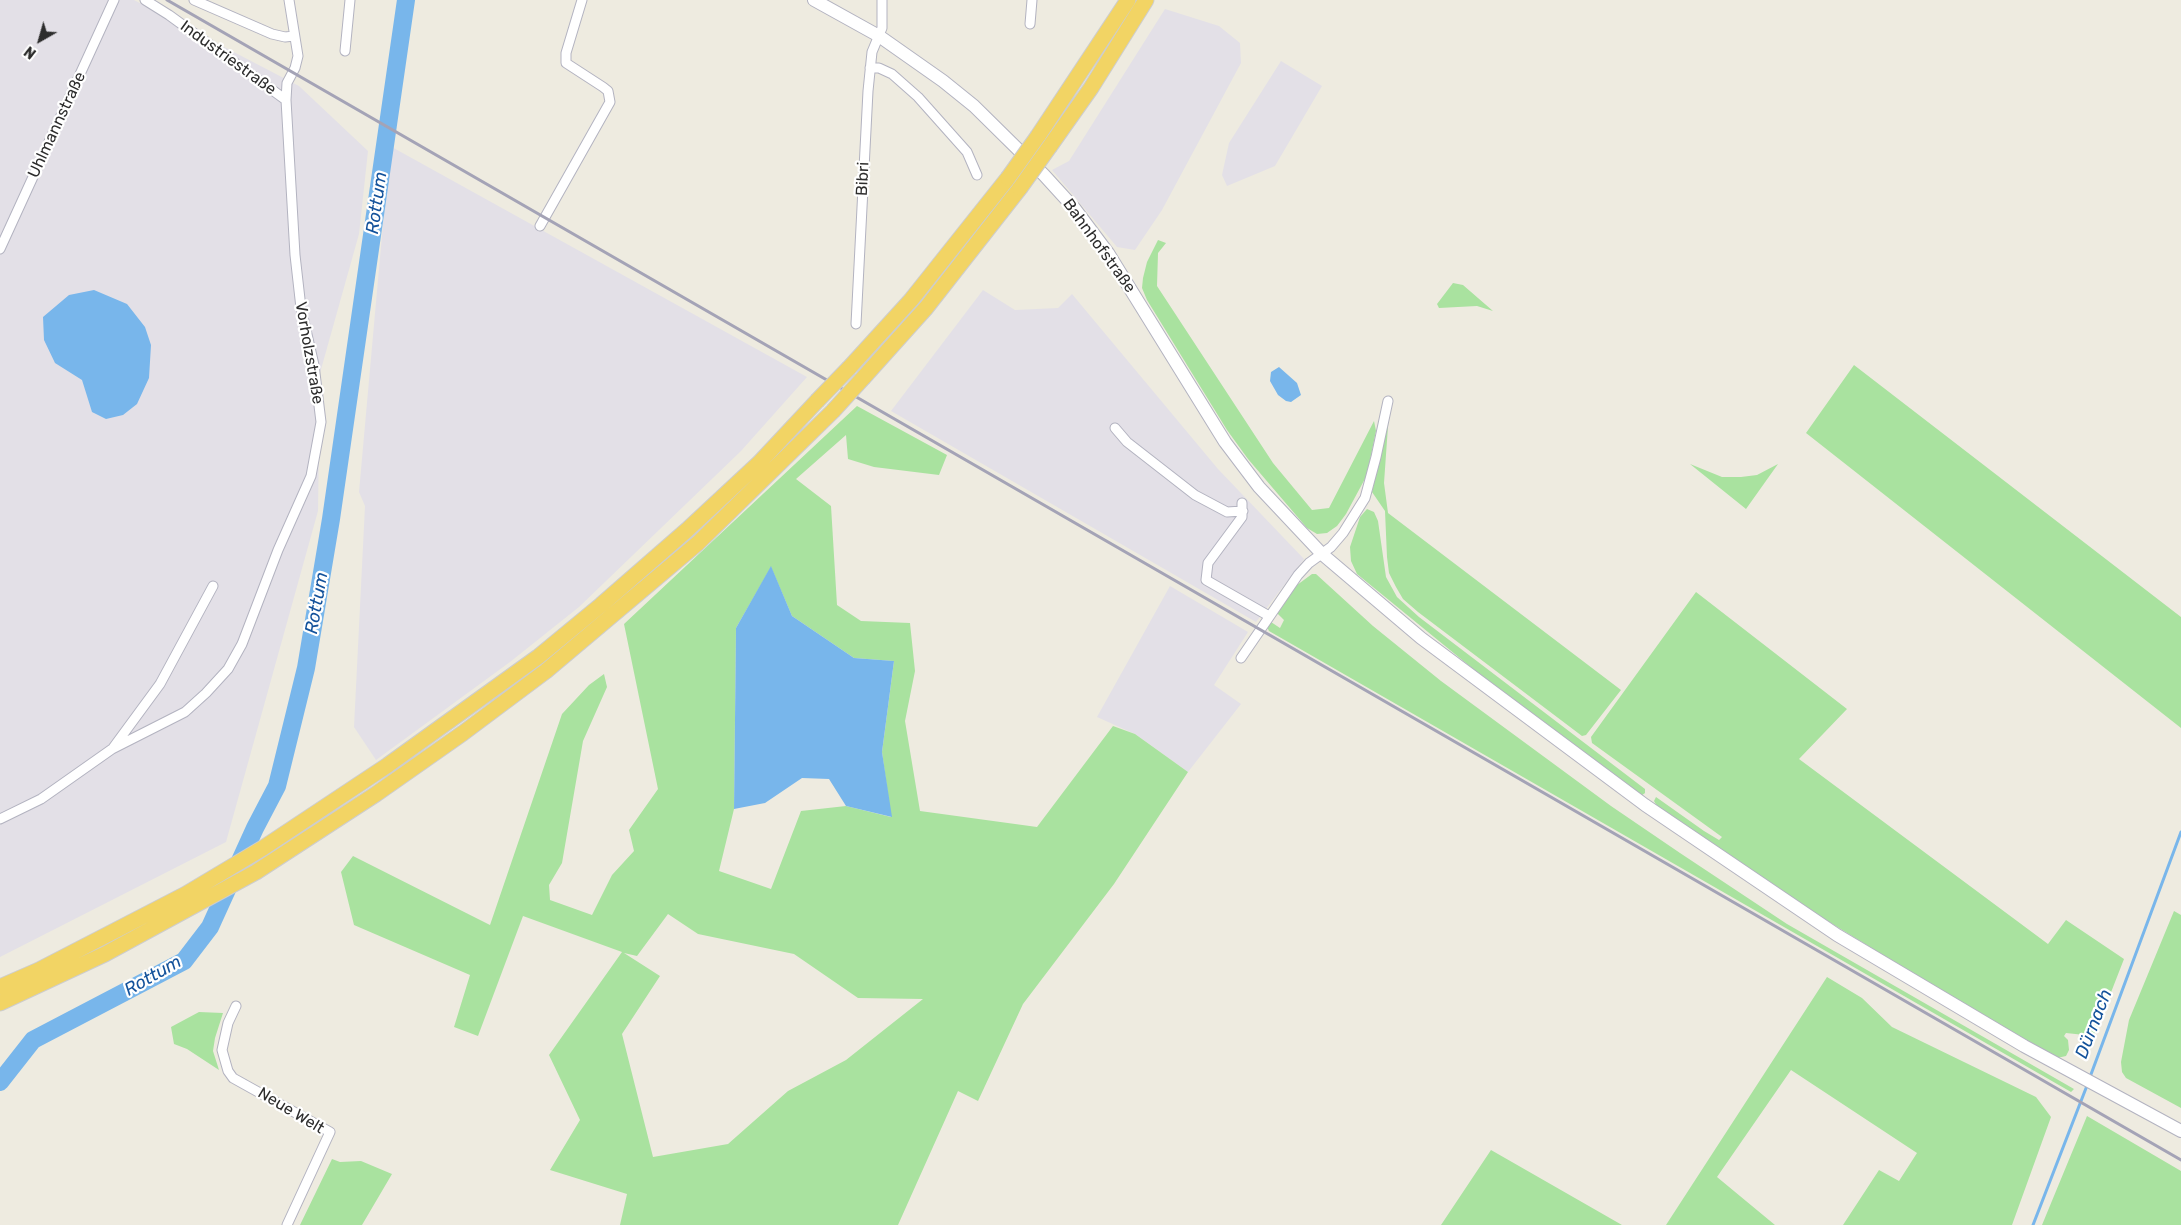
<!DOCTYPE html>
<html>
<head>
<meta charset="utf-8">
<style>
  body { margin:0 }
  #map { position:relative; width:2181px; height:1225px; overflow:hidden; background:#eeebe0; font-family:Rubik,sans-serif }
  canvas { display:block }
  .north { position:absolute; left:15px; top:15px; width:50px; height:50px; -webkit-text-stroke:4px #fff; paint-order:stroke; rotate:218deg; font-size:14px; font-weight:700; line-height:20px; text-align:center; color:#2d2d2d }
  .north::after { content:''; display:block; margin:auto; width:18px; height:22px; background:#2d2d2d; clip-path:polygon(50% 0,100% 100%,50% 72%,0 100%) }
</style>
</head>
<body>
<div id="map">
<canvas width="2181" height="1225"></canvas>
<div class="north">N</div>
</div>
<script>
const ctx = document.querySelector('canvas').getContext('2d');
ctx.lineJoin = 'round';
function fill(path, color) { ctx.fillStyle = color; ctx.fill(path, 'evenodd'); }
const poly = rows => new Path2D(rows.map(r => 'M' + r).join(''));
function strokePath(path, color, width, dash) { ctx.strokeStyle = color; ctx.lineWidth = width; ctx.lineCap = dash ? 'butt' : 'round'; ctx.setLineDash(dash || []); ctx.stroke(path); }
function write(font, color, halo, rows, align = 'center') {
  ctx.font = font + ' Rubik,sans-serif'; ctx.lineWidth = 4.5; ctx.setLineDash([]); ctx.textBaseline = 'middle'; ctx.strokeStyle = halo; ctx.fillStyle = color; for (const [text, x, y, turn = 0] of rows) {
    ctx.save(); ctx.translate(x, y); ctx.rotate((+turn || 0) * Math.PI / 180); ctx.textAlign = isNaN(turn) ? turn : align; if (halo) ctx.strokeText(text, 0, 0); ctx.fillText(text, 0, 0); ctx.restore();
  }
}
const industrial = poly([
  [0,0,134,0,299,86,368,151,359,234,320,373,318,511,226,842,0,957],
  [1165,9,1219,26,1240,43,1241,63,1162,210,1135,250,1117,247,1052,170,1069,161],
  [1281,61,1322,86,1275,166,1227,186,1222,175,1229,143],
  [390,146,807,377,741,451,579,607,510,662,376,760,354,727,365,506,359,492],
  [983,290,1015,310,1058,308,1072,294,1218,469,1304,559,1256,622,891,411],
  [1170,586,1248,632,1214,685,1241,704,1188,772,1135,734,1097,717]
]);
const green = poly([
  [1158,240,1166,243,1158,253,1157,286,1273,463,1312,510,1329,508,1374,421,1376,431,1367,475,1346,514,1337,526,1327,533,1317,534,1307,528,1248,459,1227,430,1147,300,1142,288,1143,278,1147,262],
  [1453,283,1463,285,1493,311,1477,306,1439,308,1437,304],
  [1854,365,2181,617,2181,728,1806,433],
  [857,406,947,455,939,475,874,467,848,459,846,435,796,479,831,506,837,605,861,621,910,623,915,671,905,721,920,811,1037,827,1113,726,1135,734,1188,772,1114,884,1023,1004,978,1101,958,1091,898,1225,620,1225,627,1194,550,1170,580,1120,549,1055,622,952,523,916,478,1036,454,1027,470,975,354,925,341,872,353,856,490,925,562,714,589,685,604,674,607,687,583,741,562,863,549,885,550,900,592,915,612,875,634,851,629,830,658,789,624,624],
  [771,567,792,616,854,658,894,661,882,752,891,817,846,806,801,811,771,889,719,871,734,809,736,628],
  [668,914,698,934,794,954,858,998,923,999,846,1060,788,1091,728,1144,653,1157,622,1034,660,976,624,953,637,956],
  [1389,412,1384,483,1388,513,1621,690,1586,735,1582,736,1418,612,1403,599,1396,587,1389,573,1387,557,1385,511,1372,492],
  [1690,464,1722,477,1741,477,1757,475,1778,464,1746,509],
  [1367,509,1374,512,1378,521,1386,577,1397,597,1419,617,1645,789,1645,793,1641,796,1505,695,1357,574,1351,561,1350,547,1360,517],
  [1312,574,1316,574,1373,626,1441,681,1611,806,1680,853,1787,924,2074,1089,2071,1092,1269,631,1267,627,1271,622,1280,628,1284,620,1277,613,1293,588],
  [1696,592,1847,709,1799,759,2048,944,2066,920,2124,959,2094,1036,2066,1033,2064,1036,2068,1040,2069,1050,2066,1056,2057,1058,1956,1000,1813,912,1658,808,1654,801,1656,797,1704,831,1719,840,1722,837,1592,743,1591,737],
  [2174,911,2181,915,2181,1108,2126,1078,2122,1072,2121,1062,2129,1020],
  [1827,977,1862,998,1892,1027,2036,1097,2051,1117,2012,1225,1843,1225,1879,1170,1899,1181,1917,1153,1791,1070,1717,1177,1775,1225,1666,1225],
  [199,1012,223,1013,215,1038,213,1051,219,1070,187,1049,174,1044,171,1027],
  [2087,1116,2181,1171,2181,1225,2042,1225],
  [1491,1150,1622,1225,1441,1225],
  [332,1159,340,1162,361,1161,392,1174,362,1225,300,1225]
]);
const water = poly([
  [94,290,127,304,145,327,151,345,149,378,137,404,123,415,106,419,92,412,82,380,55,363,44,340,43,317,69,295],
  [1279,367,1297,383,1301,395,1291,402,1286,401,1278,395,1270,381,1271,372],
  [771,566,792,616,854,658,894,661,882,752,892,817,846,806,829,779,802,778,765,803,734,809,736,628]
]);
const stream = poly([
  [2090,1077,2181,832],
  [2033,1225,2088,1083]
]);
const river = poly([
  [0,1082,33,1040,184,961,210,927,255,828,277,786,306,668,331,519,406,0]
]);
const minor = poly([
  [145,0,169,15,286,100],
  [194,0,272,34,285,37,294,36],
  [1030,24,1032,0],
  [345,51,350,0],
  [870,68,879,68,892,74,918,97,967,152,977,175],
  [540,226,610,102,608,91,603,87,566,63,566,53,582,0],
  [0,249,114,0],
  [856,324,868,91,872,52,882,28,882,0],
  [1115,428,1127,442,1195,495,1227,512,1243,511],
  [1242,503,1242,517,1208,563,1206,580,1269,616],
  [1241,658,1298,575,1309,563,1331,547,1343,533,1365,498,1376,457,1388,401],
  [113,748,160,684,213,586],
  [0,819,41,799,112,749,185,712,206,693,228,669,242,644,278,550,311,476,321,422,314,365,301,308,295,255,286,100,287,83,295,68,298,56,289,0],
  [236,1006,228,1023,222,1050,228,1071,233,1078,330,1132,287,1225]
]);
const secondary = poly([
  [814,0,879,36,943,81,974,106,1044,175,1075,209,1108,253,1225,442,1259,487,1322,554,1421,638,1645,805,1837,935,2024,1046,2181,1131]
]);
const trunk = poly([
  [1038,136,1128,0],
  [1050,146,1091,88,1146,0],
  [849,368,911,300,1008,178],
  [864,377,926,308,1020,188],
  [0,987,39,970,186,894,263,848,388,765,538,657,601,605,687,530,759,463,817,401],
  [0,1003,105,954,256,872,376,794,463,733,546,671,698,543,833,411]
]);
const rail = poly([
  [167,0,2181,1160]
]);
const trunkBridge = poly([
  [1008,178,1038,136],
  [1020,188,1050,146],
  [817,401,849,368],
  [833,411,864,377]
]);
const streetNames = [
  ["Industriestraße",228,58,36],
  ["Uhlmannstraße",57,125,-65],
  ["Bibri",863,179,-87],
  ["Bahnhofstraße",1099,246,54],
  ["Vorholzstraße",309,353,80],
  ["Neue Welt",291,1111,31]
];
const waterNames = [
  ["Rottum",377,203,-82],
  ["Rottum",317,603,-80],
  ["Rottum",153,976,-30],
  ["Dürnach",2094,1024,-69]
];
fill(industrial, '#e3e0e7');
fill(green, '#a9e29f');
fill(water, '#78b6eb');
strokePath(stream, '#78b6eb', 3);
strokePath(river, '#78b6eb', 18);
strokePath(minor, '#b3b3c0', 11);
strokePath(secondary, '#b3b3c0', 14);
strokePath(trunk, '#cdcdcd', 17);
strokePath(minor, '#fff', 9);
strokePath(secondary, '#fff', 12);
strokePath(trunk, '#f2d464', 15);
strokePath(rail, '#a4a3b6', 3);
strokePath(trunkBridge, '#cdcdcd', 17, []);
strokePath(trunkBridge, '#f2d464', 15);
write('16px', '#2d2d2d', '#fff', streetNames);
write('italic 18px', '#13529b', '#fff', waterNames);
</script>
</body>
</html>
